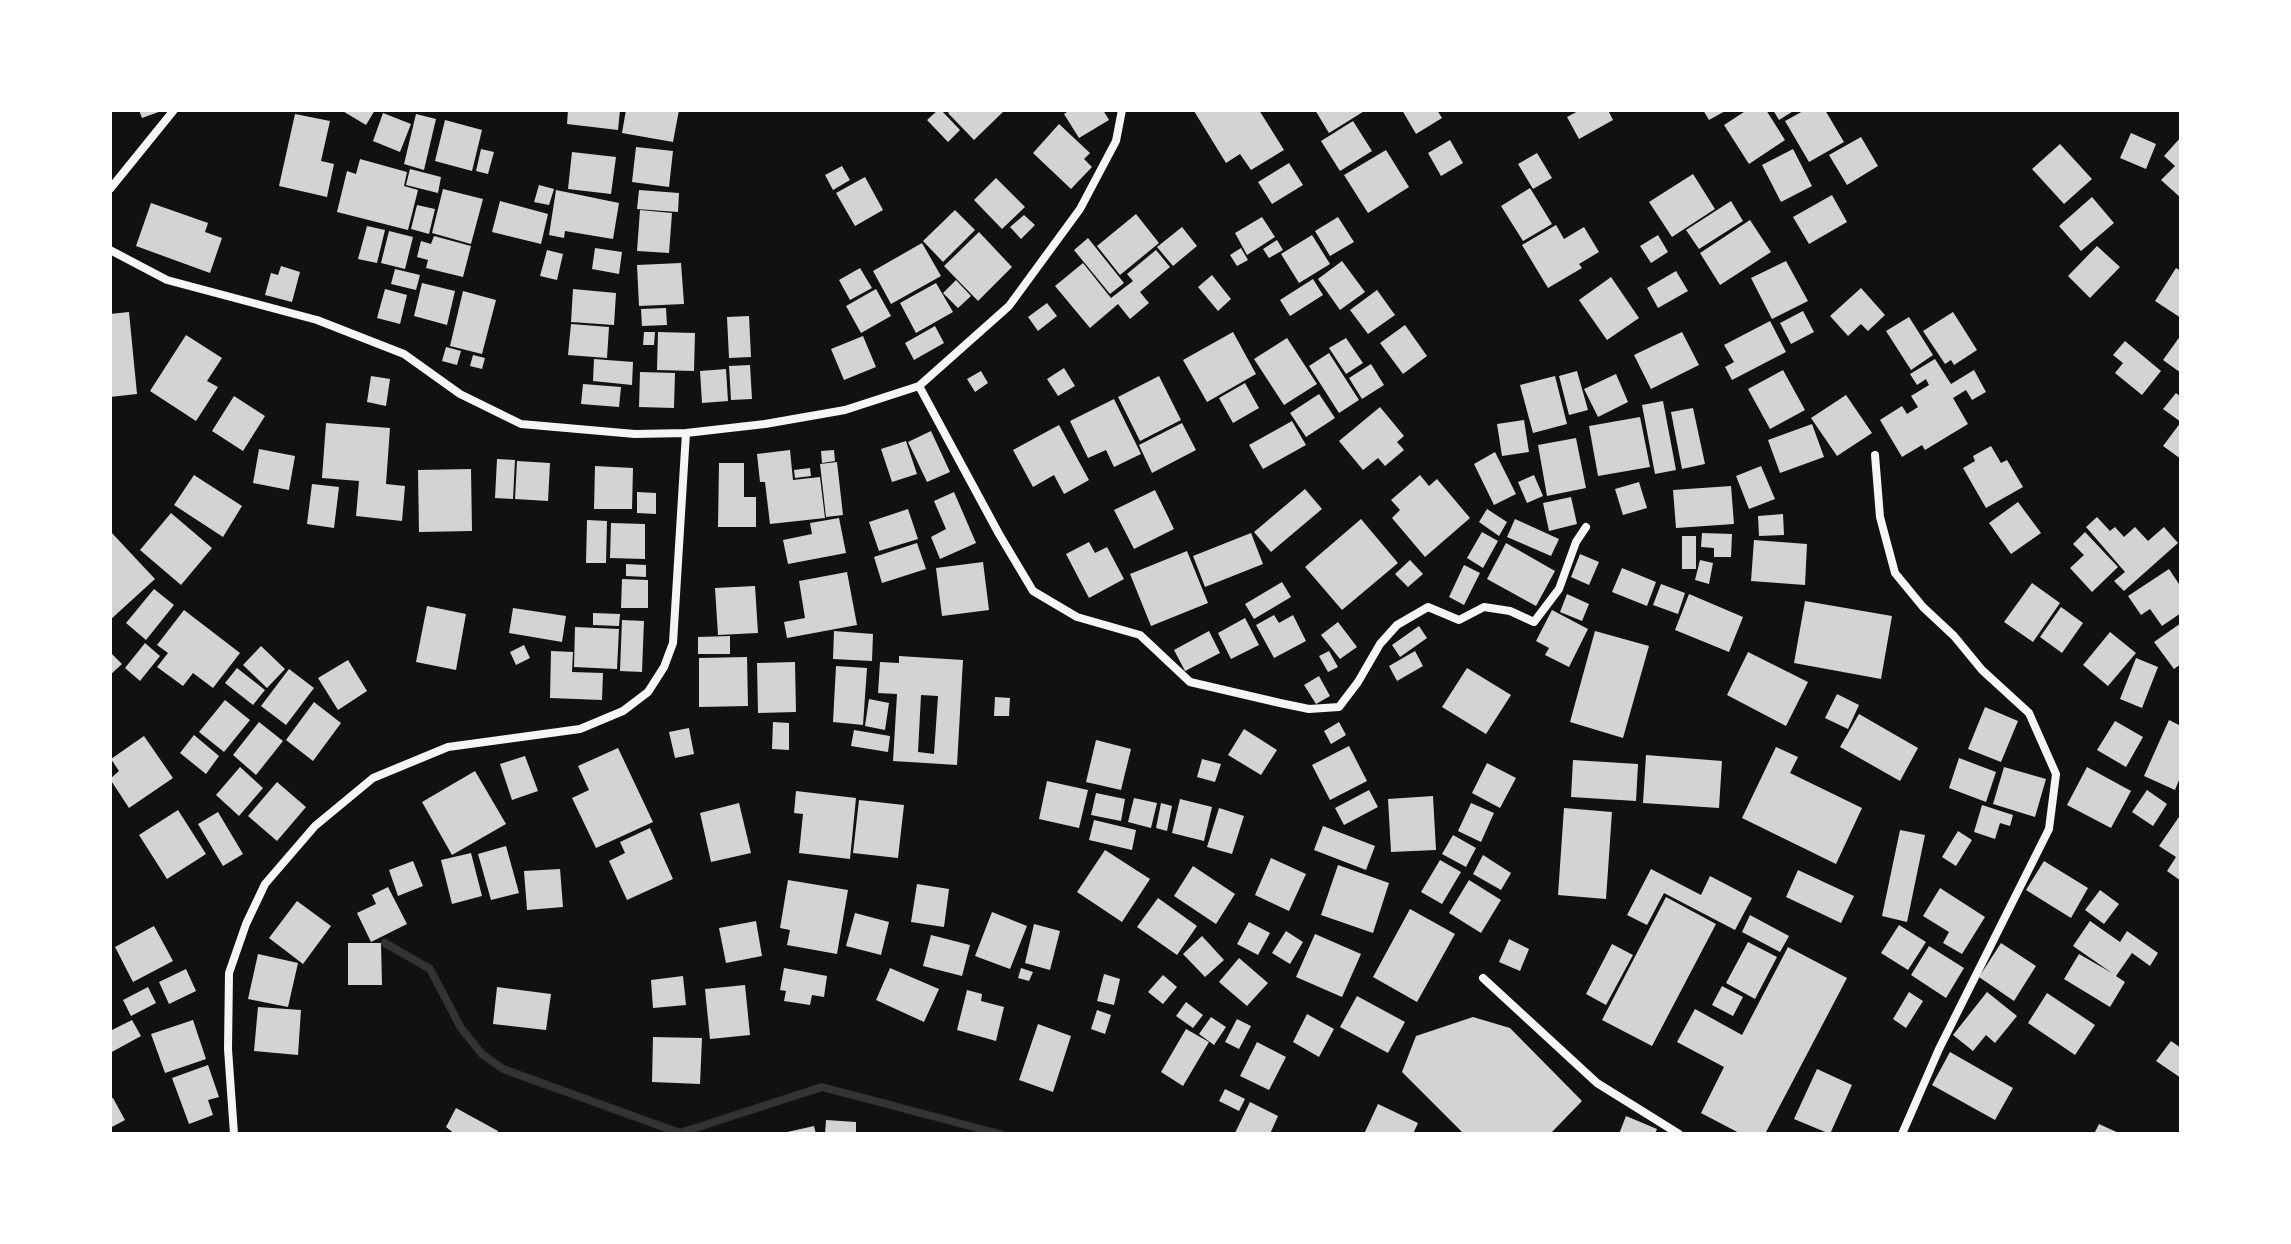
<!DOCTYPE html>
<html>
<head>
<meta charset="utf-8">
<style>
  body { margin:0 }
  #map { position:relative; width:2291px; height:1244px; overflow:hidden; background:#111; font-family:Georgia,serif }
  canvas { display:block }
  .frame { position:absolute; inset:0; border:112px solid #fff; pointer-events:none }
</style>
</head>
<body>
<div id="map">
<canvas width="2291" height="1244"></canvas>
<div class="frame"></div>
</div>
<script>
const ctx = document.querySelector('canvas').getContext('2d');
ctx.lineJoin = 'round';
const poly = rows => new Path2D(rows.map(r => 'M' + r).join(''));
function strokePath(path, color, width, dash) { ctx.strokeStyle = color; ctx.lineWidth = width; ctx.lineCap = dash ? 'butt' : 'round'; ctx.setLineDash(dash || []); ctx.stroke(path); }
function fill(path, color) { ctx.fillStyle = color; ctx.fill(path, 'evenodd'); }
const stream = poly([
  [385,943,430,969,461,1028,482,1054,503,1069,680,1133,822,1087,1000,1134]
]);
const building = poly([
  [139,110,164,110,142,118],
  [341,110,375,110,366,125],
  [568,110,620,110,618,130,567,124],
  [626,110,679,110,673,142,622,133],
  [938,110,941,110,960,130,948,142,927,120],
  [951,110,1005,110,974,140,948,113],
  [1070,110,1103,110,1109,120,1079,138,1064,114],
  [1196,110,1259,110,1284,150,1251,170,1240,154,1226,163,1194,111],
  [1315,110,1366,110,1329,133],
  [1402,110,1437,110,1442,118,1416,134],
  [1580,110,1608,110,1613,120,1579,139,1567,117],
  [1703,110,1727,110,1709,120],
  [1747,110,1766,110,1785,140,1749,164,1724,125],
  [1773,110,1795,110,1779,120],
  [1805,110,1825,110,1844,142,1809,162,1785,121],
  [383,113,411,124,400,152,373,141],
  [295,114,330,121,321,161,334,164,327,197,279,186],
  [416,114,436,119,424,170,404,164],
  [445,120,482,130,472,171,435,161],
  [1353,121,1372,151,1340,171,1321,141],
  [1059,124,1090,153,1084,159,1092,167,1071,189,1033,153],
  [2131,133,2156,144,2146,169,2120,158],
  [1861,137,1878,166,1847,185,1829,155],
  [2181,137,2181,198,2161,180,2175,166,2164,156],
  [1450,140,1463,163,1441,176,1428,153],
  [2060,144,2092,179,2064,204,2032,169],
  [636,147,673,151,669,187,632,182],
  [481,149,494,152,488,174,476,171],
  [1793,149,1812,186,1781,202,1762,165],
  [1386,150,1409,187,1368,213,1344,175],
  [572,152,616,157,611,194,568,189],
  [1537,153,1552,178,1533,189,1518,164],
  [360,159,407,172,404,186,418,190,408,230,337,212,347,171,356,174],
  [1289,163,1303,185,1272,204,1258,182],
  [842,166,850,180,833,190,825,175],
  [410,169,441,177,438,193,406,185],
  [1693,174,1715,209,1672,237,1649,202],
  [865,177,883,210,855,226,836,193],
  [996,178,1025,207,1002,229,974,200],
  [539,185,554,189,549,205,534,202],
  [1530,188,1552,224,1523,241,1501,206],
  [443,189,483,199,471,244,432,233],
  [556,190,619,203,613,239,565,231,564,238,549,235],
  [639,190,679,193,678,212,637,209],
  [1832,195,1847,222,1809,244,1793,217],
  [2092,197,2114,223,2081,251,2059,226],
  [500,201,548,214,541,244,492,232],
  [1731,201,1743,221,1699,249,1686,230],
  [151,203,208,223,205,232,222,238,210,273,136,246],
  [417,205,435,209,429,234,411,229],
  [640,210,672,213,669,253,637,251],
  [955,210,975,230,943,262,923,241],
  [1136,214,1159,243,1120,275,1097,246],
  [1024,215,1035,225,1021,239,1010,227],
  [1262,217,1275,237,1247,255,1235,233],
  [1338,217,1354,242,1330,256,1315,231],
  [1750,220,1771,252,1720,285,1700,253],
  [1556,225,1564,239,1584,227,1599,252,1579,264,1582,268,1548,288,1522,245],
  [367,226,385,230,377,263,358,259],
  [1182,227,1197,246,1173,266,1157,247],
  [389,231,413,237,405,269,381,263],
  [979,232,1012,267,978,301,944,266],
  [1312,235,1330,264,1299,283,1281,254],
  [1658,235,1668,252,1651,263,1640,246],
  [434,236,471,246,463,277,426,268,428,260,417,257,421,241,431,244],
  [1088,238,1124,283,1110,294,1074,250],
  [1277,240,1283,250,1269,258,1263,249],
  [922,243,941,276,891,304,873,271],
  [2097,246,2120,267,2090,298,2068,276],
  [595,248,622,252,619,274,592,269],
  [1241,248,1248,260,1237,266,1230,255],
  [547,250,563,254,557,280,540,276],
  [1156,250,1170,267,1140,292,1149,303,1130,319,1118,304,1090,328,1055,286,1083,263,1111,298,1133,281,1127,274],
  [1342,261,1365,292,1340,310,1318,279],
  [1786,261,1808,301,1772,319,1751,278],
  [681,263,684,304,639,306,637,265],
  [281,266,300,272,292,302,265,295,271,273,278,275],
  [860,268,872,288,850,300,839,280],
  [2176,268,2181,271,2181,318,2155,301],
  [395,269,420,275,416,290,391,284],
  [1676,271,1688,291,1658,308,1647,288],
  [1212,275,1231,299,1218,311,1198,287],
  [1611,277,1639,318,1607,340,1579,300],
  [1313,279,1323,295,1290,316,1280,300],
  [956,280,971,296,958,308,943,293],
  [422,283,455,291,447,325,414,316],
  [936,283,953,312,916,333,900,303],
  [1861,288,1885,315,1868,331,1861,324,1848,336,1830,316],
  [385,289,407,295,400,324,377,318],
  [573,289,616,293,614,325,571,322],
  [876,289,891,316,861,333,846,306],
  [1377,290,1395,315,1368,334,1350,310],
  [463,291,496,300,482,354,450,346],
  [1047,303,1057,316,1038,331,1028,317],
  [666,308,667,325,642,326,641,309],
  [1803,311,1814,332,1791,344,1780,323],
  [129,312,137,394,110,397,110,314],
  [1953,312,1977,350,1954,365,1951,360,1945,364,1923,331],
  [749,316,751,357,729,358,727,317],
  [1909,317,1933,355,1911,370,1886,331],
  [1770,321,1786,352,1732,380,1725,367,1734,362,1724,345],
  [571,324,609,327,607,358,568,355],
  [1405,325,1427,356,1403,374,1380,343],
  [935,326,944,343,914,360,905,343],
  [644,332,655,332,654,345,643,345],
  [658,332,695,333,694,371,657,370],
  [1233,332,1256,374,1207,402,1183,360],
  [1682,332,1699,365,1651,389,1634,355],
  [186,335,222,358,207,381,218,387,196,421,150,391],
  [2181,335,2181,373,2163,360],
  [863,336,876,367,844,380,831,349],
  [1287,338,1317,384,1284,405,1254,359],
  [1346,338,1363,363,1346,374,1329,348],
  [2125,341,2161,371,2142,395,2115,373,2123,363,2113,355],
  [446,347,461,351,457,365,442,361],
  [1329,353,1359,400,1339,413,1309,366],
  [473,355,485,358,482,369,470,366],
  [594,359,633,362,632,385,593,381],
  [1935,359,1951,384,1974,370,1986,392,1972,400,1966,390,1953,398,1968,424,1925,450,1922,445,1902,457,1880,420,1902,406,1907,414,1918,407,1911,396,1929,385,1926,379,1917,385,1910,374],
  [1371,364,1384,385,1362,399,1349,378],
  [750,365,752,399,731,400,729,366],
  [1064,368,1075,386,1058,396,1047,379],
  [726,369,728,401,702,403,700,371],
  [1783,370,1805,410,1770,429,1748,389],
  [981,371,988,383,975,392,967,379],
  [1577,371,1588,410,1569,415,1559,376],
  [640,372,675,373,674,408,639,407],
  [1616,374,1628,402,1598,417,1584,389],
  [371,376,390,379,386,406,367,402],
  [1159,376,1181,420,1140,441,1118,397],
  [1555,376,1567,424,1533,433,1520,385],
  [1245,383,1259,408,1233,423,1219,398],
  [583,384,621,387,619,407,581,404],
  [2176,393,2181,397,2181,459,2163,446,2181,422,2163,409],
  [1319,394,1335,418,1306,437,1290,413],
  [1846,395,1872,433,1837,456,1811,418],
  [234,396,265,416,243,451,212,431],
  [1114,399,1141,454,1114,467,1106,450,1088,458,1070,421],
  [1663,401,1676,470,1655,474,1642,405],
  [1380,407,1404,436,1397,442,1404,450,1385,466,1378,458,1363,470,1339,441],
  [1693,408,1705,464,1682,469,1671,412],
  [1640,417,1650,467,1598,476,1589,426],
  [1524,420,1529,452,1502,456,1497,424],
  [1292,421,1306,445,1263,469,1249,445],
  [326,423,390,428,386,484,405,486,402,521,356,516,359,481,322,478],
  [1182,423,1196,450,1152,473,1139,445],
  [1812,424,1824,457,1780,473,1768,440],
  [1059,425,1089,480,1064,494,1054,475,1033,487,1013,450],
  [931,431,950,472,927,482,908,442],
  [1576,438,1586,488,1547,496,1538,445],
  [906,441,917,474,892,482,881,449],
  [1991,446,2001,463,2007,460,2023,487,1986,508,1963,468,1975,461,1973,456],
  [259,449,295,456,289,490,253,483],
  [790,450,793,480,820,477,825,518,770,524,765,482,760,482,757,454],
  [834,450,835,461,822,463,821,451],
  [1495,452,1516,494,1494,505,1474,464],
  [497,459,515,460,513,499,495,498],
  [517,461,550,463,548,501,515,499],
  [837,462,843,515,826,517,820,464],
  [719,463,744,463,744,497,756,497,756,527,718,527],
  [595,466,633,468,632,509,594,509],
  [1761,466,1775,499,1749,509,1736,476],
  [810,468,811,476,795,478,794,470],
  [471,469,472,531,419,532,418,470],
  [194,475,242,506,223,537,174,505],
  [1420,475,1429,486,1437,479,1470,518,1425,557,1392,518,1400,510,1391,500],
  [1534,475,1543,496,1527,503,1518,482],
  [1639,482,1647,508,1623,515,1615,489],
  [312,484,339,487,334,528,307,524],
  [1731,486,1734,524,1676,528,1673,490],
  [1305,489,1322,509,1271,552,1254,532],
  [1155,490,1174,529,1134,549,1114,510],
  [637,492,656,493,656,514,637,513],
  [954,492,976,543,940,559,931,537,946,529,934,501],
  [1571,497,1577,524,1549,531,1543,503],
  [2018,502,2041,533,2011,554,1989,523],
  [908,509,918,539,879,551,869,522],
  [1487,509,1507,522,1499,536,1479,522],
  [171,513,212,548,181,585,140,550],
  [1783,514,1784,535,1759,536,1758,516],
  [2097,517,2110,531,2115,527,2124,537,2135,527,2148,541,2164,527,2178,543,2124,591,2114,581,2125,572,2086,527],
  [839,518,846,553,788,564,783,540,812,534,810,523],
  [1361,519,1398,563,1342,610,1305,567],
  [1515,519,1559,539,1551,556,1507,537],
  [587,520,607,521,606,563,586,563],
  [611,523,645,524,645,559,610,558],
  [110,531,155,579,110,620],
  [1482,532,1498,541,1483,568,1467,558],
  [2085,532,2118,567,2092,592,2070,568,2084,555,2073,544],
  [1251,533,1263,564,1205,587,1193,556],
  [1702,533,1732,534,1731,557,1714,557,1714,548,1701,547],
  [1682,536,1696,536,1696,569,1682,569],
  [1754,540,1807,544,1805,585,1751,581],
  [1089,542,1095,553,1107,547,1124,579,1089,598,1066,554],
  [917,543,926,569,882,583,874,557],
  [1506,543,1555,571,1536,606,1487,579],
  [1187,551,1208,603,1151,626,1130,574],
  [1580,554,1599,562,1589,585,1571,577],
  [1410,560,1423,574,1408,587,1395,574],
  [1700,560,1713,563,1709,584,1695,580],
  [983,562,989,610,942,616,936,568],
  [626,564,646,565,646,577,626,576],
  [1464,565,1480,573,1464,605,1449,597],
  [1622,568,1656,582,1647,606,1612,592],
  [2169,569,2181,587,2181,613,2162,626,2150,609,2141,615,2128,596],
  [847,572,857,625,787,638,784,622,805,618,799,581],
  [622,579,648,580,648,608,621,608],
  [1282,582,1291,597,1254,619,1245,604],
  [2032,583,2060,603,2033,642,2004,622],
  [1661,584,1685,593,1678,614,1653,605],
  [755,586,758,633,718,635,715,588],
  [154,589,174,605,146,640,126,623],
  [1567,594,1589,604,1582,621,1560,612],
  [1689,594,1743,617,1729,652,1675,630],
  [1805,601,1892,616,1881,679,1794,663],
  [427,606,466,614,456,670,416,662],
  [2061,607,2083,623,2062,653,2040,637],
  [513,608,566,616,562,642,509,633],
  [184,610,240,653,213,688,193,673,183,686,157,667,168,653,157,645],
  [1552,610,1588,629,1569,667,1545,655,1549,648,1536,641],
  [593,613,620,614,619,626,593,625],
  [1274,615,1279,623,1293,615,1306,641,1274,658,1256,625],
  [1245,618,1259,645,1231,659,1218,633],
  [622,620,644,621,642,672,620,671],
  [1338,622,1357,647,1340,659,1321,635],
  [2181,623,2181,664,2174,669,2154,642],
  [1419,626,1427,638,1400,657,1392,645],
  [575,627,619,629,617,669,574,667],
  [834,631,873,634,872,661,833,659],
  [1209,631,1220,653,1185,671,1174,650],
  [1595,631,1649,646,1623,738,1570,722],
  [2110,632,2136,653,2108,686,2083,665],
  [730,636,730,654,698,654,698,637],
  [145,643,160,656,140,681,125,668],
  [524,645,530,658,516,665,510,652],
  [261,646,285,669,267,688,243,665],
  [551,651,573,652,572,672,603,673,602,700,550,698],
  [1329,651,1338,667,1328,672,1319,656],
  [1415,651,1423,666,1397,681,1389,666],
  [110,652,122,664,110,675],
  [1748,652,1808,682,1786,726,1727,695],
  [899,656,963,660,957,765,893,761,897,694,878,693,880,662,899,663],
  [921,695,938,696,934,754,918,752],
  [747,657,748,706,699,707,699,658],
  [2136,658,2158,667,2142,708,2120,699],
  [348,660,367,691,338,710,318,678],
  [795,662,796,712,758,713,757,663],
  [836,666,867,668,863,725,833,722],
  [237,668,265,690,253,705,225,683],
  [1467,668,1511,695,1486,734,1442,707],
  [289,669,314,688,286,725,261,706],
  [1319,676,1330,696,1316,704,1304,685],
  [1837,694,1859,705,1848,729,1825,718],
  [995,697,1010,698,1009,716,994,716],
  [869,699,889,703,885,730,865,726],
  [225,700,250,720,224,752,199,732],
  [314,702,341,723,313,761,286,740],
  [1985,707,2018,721,2001,762,1968,749],
  [1859,714,1918,748,1900,781,1840,747],
  [2169,720,2181,726,2181,775,2175,790,2144,776],
  [2115,721,2143,737,2126,767,2097,750],
  [259,722,283,741,256,775,233,755],
  [773,722,789,723,789,750,772,749],
  [1339,722,1346,735,1331,744,1324,731],
  [689,728,694,754,675,758,669,732],
  [1244,729,1277,750,1261,775,1228,755],
  [854,730,890,736,888,752,851,746],
  [194,735,219,756,206,774,180,753],
  [144,736,173,778,129,808,110,779,119,771,111,759],
  [1096,740,1131,749,1121,790,1086,782],
  [1349,746,1367,781,1330,800,1312,765],
  [1776,747,1798,757,1790,773,1862,808,1836,864,1742,818],
  [618,748,653,822,596,848,572,798,589,790,578,766],
  [1646,755,1722,761,1719,808,1643,803],
  [525,756,538,791,512,800,500,764],
  [1959,758,1996,772,1986,802,1949,788],
  [1202,759,1221,764,1215,782,1197,777],
  [1573,760,1638,764,1636,801,1571,797],
  [1487,763,1516,778,1500,808,1472,793],
  [240,767,263,788,239,816,216,795],
  [2004,767,2046,779,2035,817,1993,804],
  [2087,767,2131,791,2111,828,2067,805],
  [475,771,506,824,452,855,422,802],
  [1047,781,1088,790,1079,828,1039,819],
  [277,782,306,807,277,841,248,816],
  [1369,790,1378,807,1344,825,1335,808],
  [2147,790,2167,804,2153,826,2132,812],
  [796,791,856,798,850,859,799,853,803,814,794,813],
  [1096,793,1125,799,1121,821,1091,815],
  [1433,796,1436,850,1391,852,1388,799],
  [1134,798,1157,803,1151,828,1128,822],
  [1180,799,1212,807,1204,841,1172,833],
  [859,800,904,805,898,858,853,853],
  [739,803,751,853,711,862,700,813],
  [1161,803,1172,806,1167,831,1156,828],
  [1471,803,1494,813,1481,842,1458,831],
  [1982,805,2013,815,2010,826,2000,823,1995,839,1974,832],
  [1219,808,1244,816,1232,854,1207,847],
  [1564,808,1612,812,1606,899,1558,895],
  [178,810,206,854,167,879,139,835],
  [218,812,243,854,223,866,198,824],
  [2181,814,2181,881,2167,871,2176,857,2159,846],
  [1094,820,1136,830,1132,850,1089,840],
  [1323,826,1375,846,1366,870,1314,850],
  [650,828,673,879,627,900,609,861,625,853,620,842],
  [1900,830,1925,835,1907,922,1882,916],
  [1958,831,1972,840,1956,866,1942,857],
  [1453,835,1476,848,1466,867,1442,854],
  [506,846,519,893,491,900,478,854],
  [1105,850,1150,879,1122,922,1077,892],
  [471,853,482,896,452,904,441,860],
  [1483,855,1511,873,1501,890,1473,874],
  [1271,858,1306,874,1289,911,1255,895],
  [1440,860,1461,872,1442,904,1421,892],
  [413,861,423,886,398,896,389,870],
  [2044,861,2088,888,2071,918,2026,890],
  [1338,865,1389,883,1373,933,1321,915],
  [1193,866,1235,894,1216,924,1174,896],
  [560,869,563,907,527,910,524,871],
  [1651,869,1701,895,1710,876,1752,898,1735,930,1664,893,1647,925,1627,915],
  [1798,870,1854,896,1841,923,1786,897],
  [788,880,848,890,837,954,787,945,790,930,780,928],
  [1469,880,1501,900,1481,933,1449,913],
  [917,884,949,889,944,927,911,922],
  [388,887,407,924,371,942,357,913,376,904,372,895],
  [1940,888,1985,917,1962,954,1943,943,1949,932,1923,916],
  [2100,890,2119,904,2104,924,2085,910],
  [1666,897,1716,924,1652,1046,1602,1020],
  [1158,898,1197,926,1177,955,1137,927],
  [297,901,331,926,303,964,269,938],
  [1410,909,1455,934,1417,1002,1373,977],
  [992,912,1027,926,1010,969,975,956],
  [855,913,889,922,881,955,846,946],
  [1750,915,1789,936,1780,952,1742,932],
  [756,921,762,956,726,963,719,928],
  [2090,921,2120,942,2127,931,2158,953,2150,966,2132,953,2116,976,2125,982,2110,1007,2064,979,2079,954,2112,973,2073,946],
  [1249,922,1270,933,1258,955,1237,944],
  [1034,924,1060,931,1050,970,1025,963],
  [1899,925,1926,942,1908,970,1881,953],
  [154,926,173,961,133,982,115,947],
  [1286,931,1303,942,1290,964,1272,953],
  [1315,934,1361,954,1342,997,1296,977],
  [931,935,970,945,962,976,923,966],
  [1202,936,1224,960,1205,977,1183,954],
  [1509,939,1529,949,1520,971,1499,962],
  [1748,942,1777,957,1755,999,1726,983],
  [348,943,381,943,382,985,348,985],
  [2001,943,2036,966,2014,1001,1979,977],
  [1612,944,1633,955,1606,1005,1586,994],
  [1929,946,1964,968,1946,998,1911,975],
  [1788,947,1847,978,1765,1134,1741,1134,1701,1113,1724,1067,1677,1042,1695,1009,1742,1035],
  [258,954,298,963,288,1007,248,999],
  [1239,958,1268,983,1247,1006,1219,982],
  [784,968,827,976,824,997,812,995,810,1005,784,1001,786,991,780,990],
  [890,968,939,989,924,1022,876,1000],
  [1021,968,1033,972,1029,981,1018,978],
  [186,969,196,991,169,1004,159,982],
  [1104,974,1120,979,1114,1005,1097,1001],
  [1163,975,1177,987,1163,1004,1148,992],
  [683,976,686,1005,653,1008,651,980],
  [745,985,750,1035,710,1039,705,989],
  [1722,986,1743,997,1733,1016,1712,1005],
  [148,987,156,1003,131,1016,123,1000],
  [497,987,551,994,546,1030,493,1024],
  [967,990,982,994,981,1001,1004,1007,996,1041,957,1030],
  [1909,992,1923,1001,1906,1028,1893,1019],
  [1987,992,2017,1016,1995,1043,1986,1035,1973,1051,1953,1035],
  [2047,993,2095,1025,2075,1055,2028,1023],
  [1357,996,1405,1022,1388,1053,1340,1027],
  [1186,1002,1203,1015,1193,1028,1176,1016],
  [258,1007,301,1010,298,1055,254,1051],
  [1097,1010,1111,1015,1105,1034,1091,1029],
  [1307,1014,1334,1029,1319,1057,1293,1042],
  [1211,1017,1226,1027,1214,1045,1199,1034],
  [1473,1017,1510,1028,1582,1101,1550,1134,1464,1134,1402,1072,1416,1036],
  [1237,1019,1251,1026,1239,1049,1225,1042],
  [132,1020,141,1036,110,1053,110,1031],
  [193,1020,206,1059,165,1073,151,1034],
  [1038,1024,1071,1036,1053,1092,1019,1080],
  [1186,1029,1209,1042,1183,1086,1161,1072],
  [653,1037,702,1038,700,1084,652,1082],
  [2171,1041,2181,1048,2181,1078,2156,1061],
  [1257,1042,1286,1057,1269,1090,1240,1076],
  [1950,1052,2013,1088,1995,1120,1932,1085],
  [208,1065,219,1097,208,1100,213,1115,189,1124,172,1078],
  [1817,1069,1852,1085,1830,1134,1794,1119],
  [1225,1089,1245,1099,1239,1111,1219,1101],
  [113,1098,125,1120,110,1128,110,1099],
  [1250,1102,1278,1116,1270,1134,1235,1133],
  [1378,1104,1418,1123,1413,1134,1364,1134],
  [456,1108,498,1131,497,1134,455,1134,446,1127],
  [1626,1116,1657,1129,1655,1134,1619,1134],
  [826,1120,856,1122,856,1134,825,1134],
  [2099,1124,2121,1134,2094,1134],
  [814,1126,816,1134,783,1134,783,1133]
]);
const minor = poly([
  [110,189,174,110],
  [110,250,167,280,317,320,404,354,460,394,521,424,635,434,686,433,765,424,845,410,919,386,1009,306,1080,209,1116,141,1122,110],
  [919,386,999,534,1033,591,1077,617,1140,635,1190,682,1280,703,1309,709,1339,707,1358,682,1380,644,1397,625,1428,607,1459,620,1484,607,1510,611,1534,622,1559,589,1576,542,1586,527],
  [1875,455,1880,517,1895,573,1923,607,1954,636,1982,670,2029,713,2056,774,2049,829,1939,1049,1902,1134],
  [1483,978,1597,1083,1679,1134],
  [234,1134,228,1049,229,973,246,924,265,884,315,826,373,778,448,747,580,729,623,711,648,692,664,667,673,643,686,433]
]);
strokePath(stream, '#333', 8);
fill(building, '#d3d3d3');
strokePath(minor, '#f5f5f5', 8);
</script>
</body>
</html>
